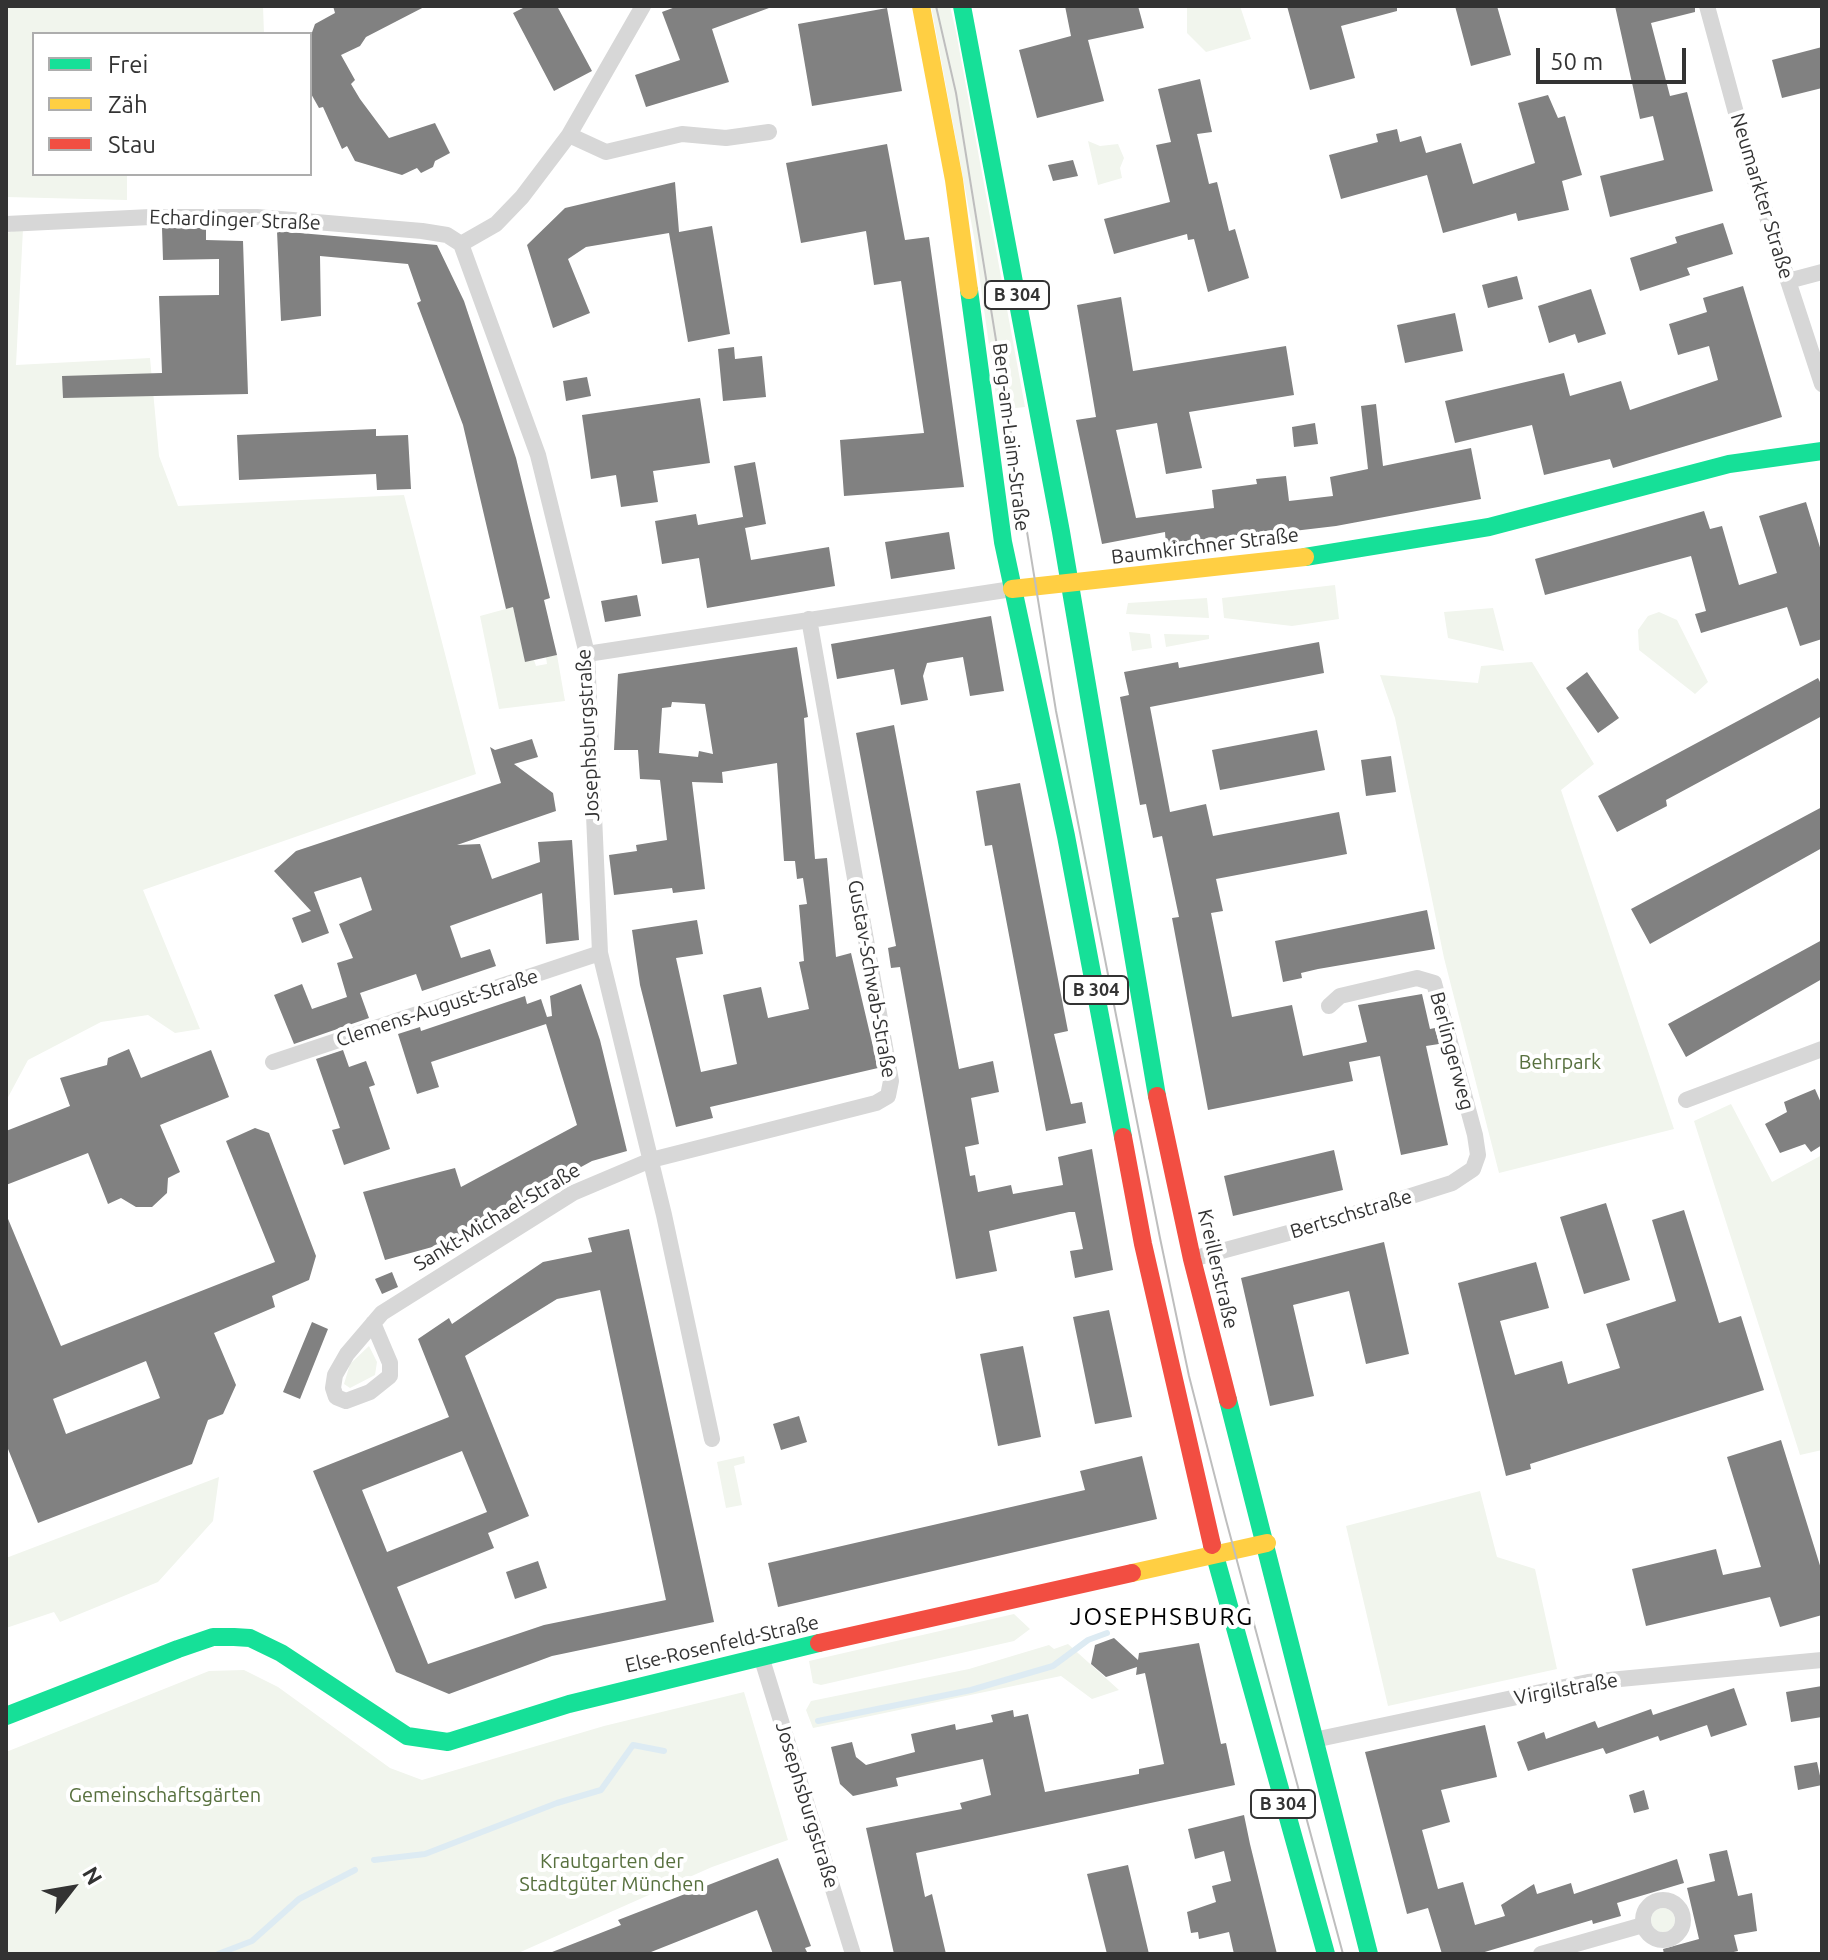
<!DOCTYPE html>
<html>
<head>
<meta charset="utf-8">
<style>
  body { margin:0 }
  #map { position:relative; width:1828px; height:1960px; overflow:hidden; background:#fff; font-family:Ubuntu,sans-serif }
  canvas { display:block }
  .frame { position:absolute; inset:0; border:8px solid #333; pointer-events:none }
  .legend { position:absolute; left:32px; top:32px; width:280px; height:144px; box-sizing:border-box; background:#fff; border:2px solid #adadad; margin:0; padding:10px 14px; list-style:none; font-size:24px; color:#333 }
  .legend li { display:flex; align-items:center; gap:16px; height:40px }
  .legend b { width:40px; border:2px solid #adadad }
  .north { position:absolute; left:32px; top:1848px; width:80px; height:80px; -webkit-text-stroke:6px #fff; paint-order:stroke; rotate:59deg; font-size:22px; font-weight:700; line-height:32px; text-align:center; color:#333 }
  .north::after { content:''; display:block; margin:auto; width:28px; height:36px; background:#333; clip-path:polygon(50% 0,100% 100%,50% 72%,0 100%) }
  .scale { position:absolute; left:1536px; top:48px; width:150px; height:36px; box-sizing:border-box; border:4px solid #333; border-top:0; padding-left:10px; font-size:24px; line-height:28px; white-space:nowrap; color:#333; -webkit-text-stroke:6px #fff; paint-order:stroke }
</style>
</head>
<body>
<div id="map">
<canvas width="1828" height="1960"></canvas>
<div class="frame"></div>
<ul class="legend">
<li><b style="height:10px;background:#16e098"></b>Frei</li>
<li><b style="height:10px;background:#ffcf43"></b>Zäh</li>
<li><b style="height:10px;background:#f24e42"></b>Stau</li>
</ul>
<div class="north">N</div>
<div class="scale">50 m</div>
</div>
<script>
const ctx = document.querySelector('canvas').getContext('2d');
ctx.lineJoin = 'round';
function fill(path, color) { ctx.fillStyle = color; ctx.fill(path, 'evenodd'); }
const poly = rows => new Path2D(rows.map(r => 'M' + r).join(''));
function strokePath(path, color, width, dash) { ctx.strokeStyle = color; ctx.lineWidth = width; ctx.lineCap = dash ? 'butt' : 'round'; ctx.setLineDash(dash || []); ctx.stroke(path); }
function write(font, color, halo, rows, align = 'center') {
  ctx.font = font + ' Ubuntu,sans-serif'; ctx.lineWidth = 8; ctx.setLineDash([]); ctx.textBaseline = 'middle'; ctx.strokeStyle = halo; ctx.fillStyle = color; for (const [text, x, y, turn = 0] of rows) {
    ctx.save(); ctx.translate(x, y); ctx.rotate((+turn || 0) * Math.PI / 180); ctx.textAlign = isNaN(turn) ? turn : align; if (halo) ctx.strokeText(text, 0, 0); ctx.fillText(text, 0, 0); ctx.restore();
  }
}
const green = poly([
  [6,6,263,6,264,34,34,34,34,174,127,174,127,200,6,197],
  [931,6,950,6,956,32,1025,407,998,410,974,237],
  [1187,6,1240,6,1251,39,1206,52,1187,33],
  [1088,141,1100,146,1118,144,1124,158,1120,168,1122,178,1098,185],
  [23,229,16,365,150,358,159,456,178,506,404,495,476,774,143,890,200,1029,175,1033,148,1015,101,1022,28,1060,6,1101,6,233],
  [1335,585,1339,619,1292,626,1224,618,1222,598],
  [1207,598,1209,618,1126,614,1128,603],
  [513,607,525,661,534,660,536,666,547,664,546,657,557,655,565,701,499,709,480,616],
  [1493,608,1504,651,1448,638,1444,612],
  [1659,612,1677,620,1708,682,1695,694,1639,650,1638,630,1648,616],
  [1129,632,1150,634,1152,648,1132,651],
  [1164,634,1209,635,1209,639,1166,647],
  [1532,662,1594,764,1561,790,1674,1129,1499,1173,1444,958,1395,718,1380,675,1478,683,1481,666],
  [1731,1104,1772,1182,1822,1155,1822,1450,1800,1455,1694,1121],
  [369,1346,377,1362,375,1375,350,1388,344,1384,350,1364],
  [744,1456,745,1463,734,1466,742,1505,726,1508,717,1462],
  [219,1477,213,1521,158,1582,60,1622,54,1612,6,1628,6,1558],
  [1480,1491,1497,1557,1535,1569,1557,1669,1388,1706,1346,1526],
  [1014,1614,1030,1629,1014,1641,821,1685,813,1683,809,1661],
  [1068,1644,1119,1690,1092,1699,1061,1676,813,1728,806,1710,811,1701,969,1669,1049,1645,1054,1649],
  [244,1670,278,1687,390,1768,422,1780,604,1726,744,1692,788,1840,712,1867,516,1954,6,1954,6,1752,209,1671],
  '1651 1920a12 12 0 1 1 24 0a12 12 0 1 1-24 0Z'
]);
const stream = poly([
  [818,1721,971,1690,1053,1666,1088,1640,1107,1633],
  [374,1860,425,1854,557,1803,601,1790,633,1745,664,1751],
  [218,1954,252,1941,299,1899,355,1870]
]);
const building = poly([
  [333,6,426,6,366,37,360,46,341,55,355,80,351,84,360,99,389,138,435,123,450,153,435,161,433,167,421,173,417,168,402,175,355,161,347,146,342,149,323,107,319,108,310,92,310,38,315,24,335,13],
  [527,6,557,6,592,71,554,91,513,13],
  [678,6,769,8,712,29,729,82,646,107,635,75,680,60,662,12],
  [1065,6,1138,6,1144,28,1088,40,1104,101,1037,118,1019,50,1071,36],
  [1287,6,1397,6,1397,11,1341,26,1355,78,1310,90],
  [1455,6,1497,6,1511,55,1471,66],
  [1615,6,1695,6,1695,12,1651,23,1670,96,1687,92,1713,191,1610,217,1600,176,1664,160,1653,116,1640,119],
  [887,8,902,91,812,106,798,24],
  [1822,47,1822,88,1782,98,1772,60],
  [1200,79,1212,132,1197,134,1209,184,1217,182,1229,231,1235,229,1249,278,1208,292,1194,239,1188,240,1187,234,1114,254,1104,219,1170,202,1156,145,1171,142,1158,89],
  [1548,95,1558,118,1565,116,1582,175,1562,181,1569,210,1518,221,1516,213,1443,233,1427,175,1341,199,1329,155,1378,142,1376,134,1397,129,1400,142,1421,136,1426,153,1461,143,1473,184,1535,163,1518,103],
  [887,144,905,240,929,237,964,487,844,496,840,440,924,433,901,281,874,285,866,231,801,243,786,163],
  [1073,160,1078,176,1053,181,1048,165],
  [675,182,679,232,712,226,730,334,688,342,669,233,586,247,568,259,590,313,553,328,527,245,565,208],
  [1723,223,1733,254,1687,268,1690,275,1640,291,1630,258,1677,243,1675,237],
  [162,228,206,228,206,240,243,241,248,394,63,398,62,376,162,373,159,296,219,295,219,259,163,260],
  [277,231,437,245,464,301,516,458,550,598,544,600,557,655,525,662,513,607,506,609,463,425,417,303,421,301,408,264,320,256,321,316,281,321],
  [1517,276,1523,299,1488,308,1482,285],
  [1743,286,1782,417,1613,468,1610,459,1544,475,1532,425,1455,443,1445,401,1564,373,1570,396,1621,381,1630,410,1718,380,1709,346,1678,355,1669,324,1707,312,1703,298],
  [1591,289,1606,334,1578,343,1575,334,1549,343,1538,306],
  [1121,297,1133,371,1286,346,1294,395,1189,412,1202,468,1166,474,1157,423,1116,430,1136,518,1214,508,1212,490,1257,484,1256,479,1286,476,1289,501,1333,496,1330,477,1368,469,1361,406,1376,404,1383,466,1471,448,1481,499,1336,526,1166,546,1165,532,1102,544,1076,420,1096,417,1077,305],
  [1455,313,1463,351,1405,363,1397,325],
  [734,347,735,359,762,356,766,397,723,401,718,349],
  [587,377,591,396,566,401,563,381],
  [700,398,710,463,653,471,658,502,621,507,616,475,591,479,582,415],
  [1315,423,1318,444,1294,447,1292,427],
  [376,429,376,436,408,435,411,489,377,490,376,474,239,480,237,435],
  [755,462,766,524,745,528,734,466],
  [1806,502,1822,554,1822,639,1800,646,1787,607,1701,633,1695,614,1706,611,1691,556,1545,595,1535,559,1704,511,1710,529,1722,526,1739,585,1777,573,1759,516],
  [696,514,698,525,743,517,751,560,829,547,835,586,707,608,699,558,662,564,655,521],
  [949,532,955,569,891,579,885,542],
  [637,595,641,616,605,622,601,601],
  [991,616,1004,691,970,696,963,657,927,663,923,676,928,700,901,705,894,669,837,679,831,644],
  [1319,642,1324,673,1150,707,1170,812,1206,804,1213,836,1339,812,1347,854,1216,879,1223,911,1211,913,1232,1017,1292,1005,1303,1056,1367,1042,1358,1005,1422,994,1430,1029,1435,1028,1439,1044,1426,1046,1448,1145,1401,1155,1380,1056,1349,1062,1353,1081,1208,1110,1172,918,1179,917,1162,836,1153,838,1146,804,1140,805,1120,697,1129,695,1124,672,1178,662,1179,668],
  [797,647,808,717,804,718,815,859,827,858,836,957,851,953,878,1068,710,1107,713,1118,676,1127,640,985,632,930,697,920,703,954,676,958,701,1072,737,1064,723,995,761,987,768,1018,809,1009,799,962,804,961,799,905,807,904,803,878,797,879,795,861,784,861,777,763,722,772,723,783,692,782,705,889,673,893,672,888,614,895,609,855,637,851,636,845,667,840,660,780,640,779,638,750,614,750,618,674],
  [672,702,705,704,713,754,699,751,698,757,659,753,662,708,671,707],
  [1587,672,1619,718,1598,733,1566,688],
  [1818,678,1822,686,1822,716,1666,800,1667,806,1617,832,1598,796],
  [894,725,959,1069,993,1061,999,1092,971,1098,979,1144,965,1147,970,1176,975,1175,978,1192,1011,1185,1013,1194,1063,1185,1058,1157,1092,1149,1113,1270,1075,1278,1070,1251,1083,1249,1075,1212,1069,1212,989,1231,997,1271,956,1279,900,967,891,968,888,948,896,946,856,733],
  [1317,730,1325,770,1220,790,1212,750],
  [532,739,538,757,514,764,553,793,556,811,457,845,480,844,492,879,540,862,538,842,572,840,579,940,546,944,542,893,450,926,461,958,490,949,496,966,422,991,416,974,360,993,369,1018,294,1044,274,995,302,984,312,1009,347,997,337,963,353,958,339,924,372,910,361,877,314,892,329,933,302,943,292,918,311,911,274,871,296,851,501,783,490,747,495,750],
  [1391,756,1396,792,1366,796,1361,760],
  [1020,783,1068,1031,1054,1034,1071,1104,1082,1102,1086,1123,1046,1131,992,845,985,846,976,791],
  [1822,807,1822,848,1650,944,1631,909],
  [1427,910,1435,949,1318,969,1301,973,1302,978,1283,982,1275,941],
  [1822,940,1822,979,1686,1057,1668,1024],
  [581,984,600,1040,627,1151,592,1161,473,1226,476,1235,385,1260,363,1192,455,1168,461,1187,577,1125,546,1024,431,1062,439,1087,417,1094,398,1034,420,1027,421,1031,525,996,527,1004,541,999,547,1017,552,1016,550,996],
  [129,1049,141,1078,211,1050,229,1097,160,1125,180,1172,168,1178,167,1193,152,1207,136,1207,121,1198,108,1204,88,1153,6,1185,6,1131,70,1106,60,1078,107,1065,108,1058],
  [343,1050,349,1067,366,1061,375,1085,369,1087,390,1149,344,1165,332,1130,340,1128,316,1059],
  [1815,1089,1822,1105,1822,1145,1811,1152,1805,1144,1780,1153,1765,1124,1787,1112,1784,1102],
  [255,1128,269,1133,316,1256,309,1280,272,1296,275,1307,214,1333,236,1385,223,1414,208,1420,192,1464,38,1523,6,1444,6,1214,61,1346,275,1262,226,1141],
  [146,1361,160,1398,66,1434,53,1399],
  [1334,1150,1343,1190,1233,1216,1224,1176],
  [1606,1203,1630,1280,1584,1294,1560,1217],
  [1684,1210,1719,1323,1741,1316,1764,1390,1530,1464,1531,1469,1506,1476,1458,1283,1536,1262,1549,1308,1500,1321,1515,1375,1562,1361,1568,1384,1620,1368,1606,1324,1676,1301,1652,1220],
  [629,1229,714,1622,552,1656,449,1694,396,1672,313,1471,449,1417,418,1339,449,1318,452,1324,543,1262,592,1252,588,1238],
  [600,1290,666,1600,544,1625,428,1664,397,1587,494,1548,488,1533,529,1516,465,1356,557,1299],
  [462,1451,487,1512,387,1552,362,1490],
  [1384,1242,1409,1354,1366,1364,1349,1291,1293,1305,1314,1396,1270,1406,1241,1278],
  [392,1272,398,1287,382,1294,375,1279],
  [1109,1310,1132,1417,1095,1424,1073,1317],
  [312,1322,328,1329,300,1399,283,1392],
  [1023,1346,1041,1437,998,1446,980,1354],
  [799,1416,807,1442,781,1450,773,1424],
  [1781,1440,1822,1572,1822,1615,1780,1627,1770,1597,1646,1626,1632,1569,1716,1549,1723,1575,1761,1567,1727,1457],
  [1142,1456,1157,1519,778,1607,768,1563,1085,1490,1080,1471],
  [538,1561,547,1588,515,1599,506,1572],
  [1114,1638,1138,1660,1139,1653,1199,1643,1221,1744,1226,1743,1235,1785,916,1853,925,1897,932,1894,946,1954,894,1954,866,1828,962,1809,960,1803,991,1795,983,1759,896,1778,898,1786,853,1796,840,1784,831,1747,852,1742,856,1757,866,1765,915,1752,911,1734,955,1724,956,1730,993,1722,991,1715,1013,1710,1014,1717,1028,1714,1045,1792,1139,1774,1139,1769,1164,1764,1145,1673,1136,1675,1137,1667,1106,1677,1091,1664,1095,1645],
  [1822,1686,1822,1717,1791,1722,1786,1692],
  [1734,1688,1747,1725,1711,1737,1707,1725,1660,1741,1658,1736,1606,1754,1603,1748,1528,1771,1517,1742,1544,1732,1546,1739,1595,1721,1598,1728,1651,1709,1653,1715],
  [1485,1725,1497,1777,1441,1790,1450,1822,1422,1830,1438,1889,1463,1882,1475,1925,1505,1916,1501,1905,1534,1884,1537,1894,1571,1883,1574,1894,1677,1859,1684,1883,1617,1903,1621,1916,1593,1924,1592,1920,1478,1954,1442,1954,1428,1908,1407,1914,1365,1752],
  [1817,1762,1822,1785,1798,1790,1794,1766],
  [1644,1790,1649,1809,1634,1813,1629,1795],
  [1244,1815,1250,1844,1277,1954,1234,1954,1229,1932,1199,1939,1198,1932,1191,1933,1187,1912,1216,1902,1212,1886,1231,1881,1224,1851,1195,1859,1188,1829],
  [1727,1850,1738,1896,1752,1893,1757,1931,1734,1935,1738,1951,1725,1954,1664,1954,1663,1949,1699,1939,1687,1888,1715,1881,1709,1854],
  [778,1858,811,1946,805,1948,808,1954,773,1954,757,1910,646,1954,547,1954,621,1925,618,1920],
  [1128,1865,1149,1954,1107,1954,1087,1874]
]);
const street = poly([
  [1707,6,1751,168,1822,384],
  [569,135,606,152,682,134,726,138,769,132],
  [6,224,151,217,257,217,422,231,447,235,461,244],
  [461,244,538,455,587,654,600,953,664,1215,712,1439],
  [461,244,496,224,522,197,569,135,643,6],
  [1788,281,1822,272],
  [587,654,1012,589],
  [273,1062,600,953],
  [1686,1100,1822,1049],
  [1192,1259,1329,1222,1452,1183,1473,1169,1478,1155,1475,1135,1434,983,1417,978,1340,996,1329,1006],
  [373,1323,390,1363,390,1376,370,1392,346,1401,336,1397,333,1388,335,1375,347,1354,382,1313,573,1193,651,1160,876,1103,888,1096,891,1081,809,619],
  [761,1656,853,1954],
  [1314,1740,1588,1682,1822,1660],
  '1643 1920a20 20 0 1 1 40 0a20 20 0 1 1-40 0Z',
  [1541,1954,1643,1925]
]);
const fast = poly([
  [962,6,1061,532,1157,1096],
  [969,290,1003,542,1066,836,1123,1137],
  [1305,557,1489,527,1729,464,1822,451],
  [1228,1400,1369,1954],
  [1212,1545,1326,1954],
  [6,1716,178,1649,213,1637,234,1637,250,1638,281,1653,407,1736,448,1742,569,1704,819,1643]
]);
const slow = poly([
  [921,6,954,180,969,290],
  [1012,589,1305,557],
  [1132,1573,1267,1543]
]);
const jam = poly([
  [1157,1096,1192,1259,1228,1400],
  [1123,1137,1143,1244,1212,1545],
  [819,1643,1132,1573]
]);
const tram = poly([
  [936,6,956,93,1056,711,1160,1238,1189,1376,1226,1520,1343,1954]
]);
const shields = [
  [1017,295,64],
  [1096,990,64],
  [1283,1804,64]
];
const shieldNames = [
  ["B 304",1017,295],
  ["B 304",1096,990],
  ["B 304",1283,1804]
];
const streetNames = [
  ["Neumarkter Straße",1762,196,73],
  ["Echardinger Straße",235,220,2],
  ["Berg-am-Laim-Straße",1011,437,83],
  ["Baumkirchner Straße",1205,546,-7],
  ["Josephsburgstraße",588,735,-93],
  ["Gustav-Schwab-Straße",872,979,80],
  ["Clemens-August-Straße",437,1008,-18],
  ["Berlingerweg",1452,1051,75],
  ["Bertschstraße",1351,1214,-17],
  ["Sankt-Michael-Straße",497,1217,-31],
  ["Kreillerstraße",1218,1269,77],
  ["Else-Rosenfeld-Straße",722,1644,-13],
  ["Virgilstraße",1566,1689,-10],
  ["Josephsburgstraße",807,1805,73]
];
const parkNames = [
  ["Behrpark",1560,1062],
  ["Gemeinschaftsgärten",165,1795],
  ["Krautgarten der",612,1861],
  ["Stadtgüter München",612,1884]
];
const quarterNames = [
  ["JOSEPHSBURG",1162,1617]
];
fill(green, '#f1f5ed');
strokePath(stream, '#ddebf3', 6);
fill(building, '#818181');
strokePath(street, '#d7d7d7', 16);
strokePath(fast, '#16e098', 18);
strokePath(slow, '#ffcf43', 18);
strokePath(jam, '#f24e42', 18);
strokePath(tram, '#bebebe', 2);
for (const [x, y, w] of shields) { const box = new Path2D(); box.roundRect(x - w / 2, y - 14, w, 28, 6); ctx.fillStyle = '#fff'; ctx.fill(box); strokePath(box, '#333', 2); }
write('bold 18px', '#333', null, shieldNames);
write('20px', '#333', '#fff', streetNames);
write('20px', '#57703e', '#fff', parkNames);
ctx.letterSpacing = '2px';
write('24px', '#000', '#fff', quarterNames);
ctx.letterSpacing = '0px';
</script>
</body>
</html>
